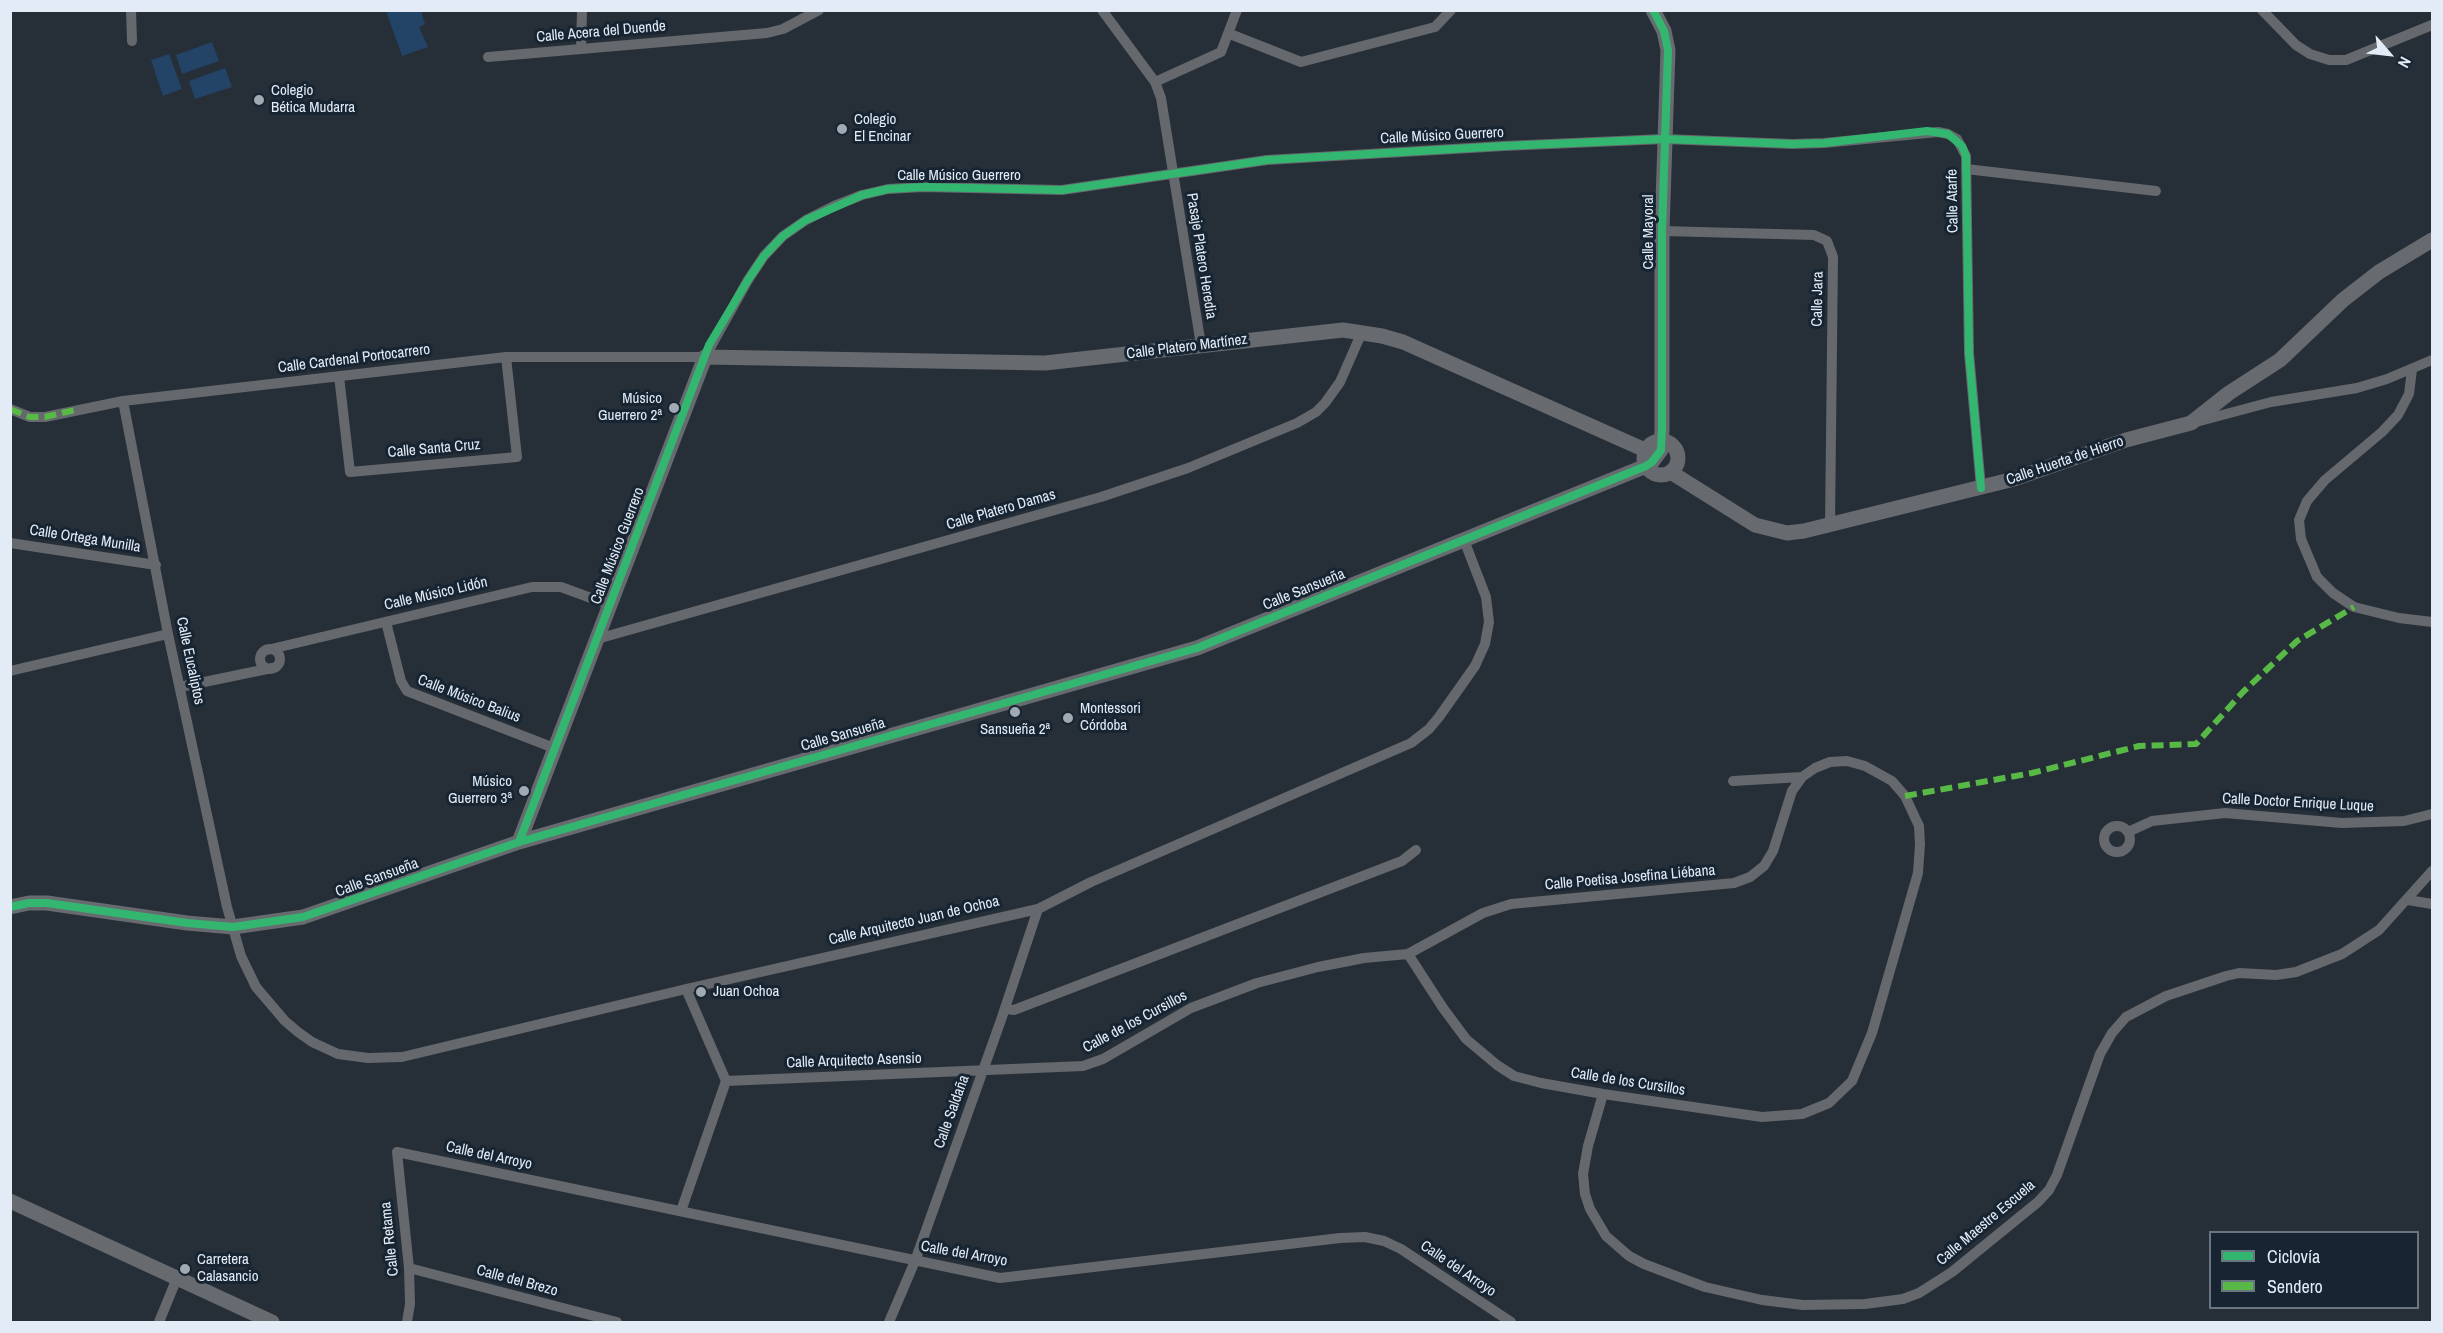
<!DOCTYPE html>
<html>
<head>
<meta charset="utf-8">
<style>
  body { margin:0 }
  #map { position:relative; width:2443px; height:1333px; overflow:hidden; background:#262e37; font-family:"Archivo Narrow",sans-serif }
  canvas { display:block }
  .frame { position:absolute; inset:0; border:12px solid #e3ecf6; pointer-events:none }
  .legend { position:absolute; left:2209px; top:1231px; width:210px; height:78px; box-sizing:border-box; background:#172533; border:2px solid #697581; margin:0; padding:8px 10px; list-style:none; font-size:18px; color:#e3ecf6 }
  .legend li { display:flex; align-items:center; gap:12px; height:30px }
  .legend b { width:30px; border:2px solid #697581 }
  .north { position:absolute; left:2359px; top:24px; width:60px; height:60px; -webkit-text-stroke:4px #172533; paint-order:stroke; rotate:118deg; font-size:16px; font-weight:700; line-height:24px; text-align:center; color:#e3ecf6 }
  .north::after { content:''; display:block; margin:auto; width:21px; height:27px; background:#e3ecf6; clip-path:polygon(50% 0,100% 100%,50% 72%,0 100%) }
</style>
</head>
<body>
<div id="map">
<canvas width="2443" height="1333"></canvas>
<div class="frame"></div>
<ul class="legend">
<li><b style="height:8px;background:#33b770"></b>Ciclovía</li>
<li><b style="height:8px;background:#58b947"></b>Sendero</li>
</ul>
<div class="north">N</div>
</div>
<script>
const ctx = document.querySelector('canvas').getContext('2d');
ctx.lineJoin = 'round';
function fill(path, color) { ctx.fillStyle = color; ctx.fill(path, 'evenodd'); }
const poly = rows => new Path2D(rows.map(r => 'M' + r).join(''));
function strokePath(path, color, width, dash) { ctx.strokeStyle = color; ctx.lineWidth = width; ctx.lineCap = dash ? 'butt' : 'round'; ctx.setLineDash(dash || []); ctx.stroke(path); }
function write(font, color, halo, rows, align = 'center') {
  ctx.font = font + ' "Archivo Narrow",sans-serif'; ctx.lineWidth = 6; ctx.setLineDash([]); ctx.textBaseline = 'middle'; ctx.strokeStyle = halo; ctx.fillStyle = color; for (const [text, x, y, turn = 0] of rows) {
    ctx.save(); ctx.translate(x, y); ctx.rotate((+turn || 0) * Math.PI / 180); ctx.textAlign = isNaN(turn) ? turn : align; if (halo) ctx.strokeText(text, 0, 0); ctx.fillText(text, 0, 0); ctx.restore();
  }
}
const green = poly([
  [386,11,421,11,425,24,419,27,428,47,402,56],
  [212,42,219,61,182,74,176,55],
  [169,54,182,89,163,96,151,60],
  [225,68,232,87,195,99,189,81]
]);
const street = poly([
  [131,10,132,41],
  [1102,10,1155,82,1161,98,1201,345],
  [2262,10,2296,45,2310,54,2329,60,2346,60,2432,25],
  [1230,34,1301,62,1435,27,1451,10],
  [581,48,582,10],
  [488,57,767,33,783,29,819,10],
  [1155,82,1221,52,1237,10],
  [1966,169,2156,191],
  [1662,231,1814,235,1827,241,1833,257,1830,525],
  [2412,370,2409,394,2398,415,2382,432,2325,480,2307,501,2299,520,2301,539,2317,577,2333,593,2354,607,2399,618,2432,622],
  [339,376,350,472,517,457,506,357],
  [123,401,168,634,227,907,241,956,256,987,285,1021,298,1032,312,1042,338,1054,368,1058,402,1057,686,989,1038,909,1091,882,1411,743,1429,729,1439,717,1475,666,1485,644,1489,622,1486,597,1464,540],
  [10,409,30,417,45,417,123,401,506,357,705,357,748,280,764,256,783,236,806,220,834,206,862,195,888,189,923,187,1062,190,1267,160,1504,146,1664,139,1793,144,1824,143,1938,132,1948,134,1957,139,1966,156,1969,353,1981,488],
  [2196,422,2271,402,2357,388,2387,379,2432,360],
  [10,543,156,565],
  [386,622,401,681,407,691,554,748],
  [597,639,1101,497,1188,468,1297,423,1316,412,1325,403,1340,382,1362,332],
  '260 659a10 10 0 1 1 20 0a10 10 0 1 1-20 0Z',
  [267,650,532,587,561,587,610,605],
  [10,671,168,634],
  [180,687,272,668],
  '2104 839a13 13 0 1 1 26 0a13 13 0 1 1-26 0Z',
  [2128,832,2152,821,2225,813,2342,823,2404,821,2432,814],
  [2408,900,2432,904],
  [1408,954,1443,1008,1466,1039,1497,1065,1514,1076,1541,1083,1603,1094,1762,1117,1802,1114,1829,1103,1852,1081,1872,1033,1918,873,1920,844,1919,826,1905,796,1892,781,1865,766,1847,761,1830,762,1815,768,1802,777,1733,781],
  [1005,1009,1014,1010,1402,861,1416,850],
  [726,1081,1083,1066,1103,1059,1191,1008,1257,983,1318,967,1364,958,1408,954,1483,913,1511,904,1734,883,1750,877,1764,866,1773,851,1792,791,1802,777],
  [1603,1094,1588,1146,1583,1174,1585,1194,1590,1209,1606,1236,1629,1256,1644,1264,1705,1287,1762,1300,1803,1305,1865,1304,1903,1299,1919,1293,1952,1272,2038,1202,2049,1190,2057,1175,2100,1054,2112,1033,2126,1017,2166,996,2226,976,2239,973,2276,975,2296,972,2342,954,2379,930,2432,871],
  [681,1211,726,1081,686,989],
  [409,1268,617,1322],
  [159,1322,177,1278],
  [407,1322,410,1304,409,1268,397,1152,1000,1278,1340,1238,1365,1237,1384,1241,1401,1249,1511,1322],
  [889,1322,915,1261,1001,1020,1038,909]
]);
const secondary = poly([
  '1644 458a17 17 0 1 1 34 0a17 17 0 1 1-34 0Z',
  [1672,473,1755,525,1787,533,1804,531,2014,479,2126,440,2191,423,2229,393,2280,360,2343,300,2379,272,2432,240],
  [519,842,705,357,1045,363,1343,330,1382,336,1403,342,1645,450],
  [10,907,29,903,47,903,187,923,233,927,303,917,519,842,1197,648,1646,466,1652,462,1661,450,1662,429,1662,231,1668,50,1664,31,1653,10],
  [10,1201,272,1322]
]);
const quiet = poly([
  [10,409,30,417,45,417,75,410],
  [1905,796,2032,773,2139,746,2196,744,2243,692,2297,641,2354,607]
]);
const cycleway = poly([
  [519,842,709,345,748,280,764,256,783,236,806,220,862,195,888,189,923,187,1062,190,1267,160,1504,146,1664,139,1793,144,1824,143,1927,131,1948,134,1962,146,1966,156,1969,353,1981,488],
  [10,907,29,903,47,903,187,923,233,927,303,917,519,842,1197,648,1646,466,1652,462,1661,450,1662,429,1662,231,1668,50,1664,31,1653,10]
]);
const markers = [
  [259,100,6,"#a1aab3"],
  [842,129,6,"#a1aab3"],
  [674,408,6,"#a1aab3"],
  [1015,712,6,"#a1aab3"],
  [1068,718,6,"#a1aab3"],
  [524,791,6,"#a1aab3"],
  [701,992,6,"#a1aab3"],
  [185,1269,6,"#a1aab3"]
];
const streetNames = [
  ["Calle Acera del Duende",601,32,-5],
  ["Calle Músico Guerrero",1442,136,-3],
  ["Calle Músico Guerrero",959,176],
  ["Calle Atarfe",1953,201,-91],
  ["Calle Mayoral",1649,232,-90],
  ["Pasaje Platero Heredia",1201,256,81],
  ["Calle Jara",1818,299,-89],
  ["Calle Platero Martínez",1187,347,-7],
  ["Calle Cardenal Portocarrero",354,359,-7],
  ["Calle Santa Cruz",434,449,-5],
  ["Calle Huerta de Hierro",2065,461,-19],
  ["Calle Platero Damas",1001,510,-16],
  ["Calle Ortega Munilla",85,539,9],
  ["Calle Músico Guerrero",618,546,-69],
  ["Calle Sansueña",1304,590,-22],
  ["Calle Músico Lidón",436,594,-13],
  ["Calle Eucaliptos",190,661,78],
  ["Calle Músico Balius",469,699,21],
  ["Calle Sansueña",843,735,-16],
  ["Calle Doctor Enrique Luque",2298,803,3],
  ["Calle Sansueña",377,878,-20],
  ["Calle Poetisa Josefina Liébana",1630,878,-5],
  ["Calle Arquitecto Juan de Ochoa",914,921,-13],
  ["Calle de los Cursillos",1135,1022,-28],
  ["Calle Arquitecto Asensio",854,1061,-2],
  ["Calle de los Cursillos",1628,1082,9],
  ["Calle Saldaña",952,1112,-70],
  ["Calle del Arroyo",489,1156,12],
  ["Calle Maestre Escuela",1986,1223,-40],
  ["Calle Retama",390,1239,-96],
  ["Calle del Arroyo",964,1254,10],
  ["Calle del Arroyo",1458,1269,34],
  ["Calle del Brezo",517,1281,15]
];
const poiNames = [
  ["Colegio",271,91],
  ["Bética Mudarra",271,108],
  ["Colegio",854,120],
  ["El Encinar",854,137],
  ["Músico",662,399,"right"],
  ["Guerrero 2ª",662,416,"right"],
  ["Montessori",1080,709],
  ["Córdoba",1080,726],
  ["Sansueña 2ª",1015,730,"center"],
  ["Músico",512,782,"right"],
  ["Guerrero 3ª",512,799,"right"],
  ["Juan Ochoa",713,992],
  ["Carretera",197,1260],
  ["Calasancio",197,1277]
];
fill(green, '#234466');
strokePath(street, '#65686c', 10);
strokePath(secondary, '#676a6f', 15);
strokePath(quiet, '#58b947', 6, [12, 6]);
strokePath(cycleway, '#33b770', 8);
for (const [x, y, r, color] of markers) { const dot = new Path2D(); dot.arc(x, y, r, 0, 2 * Math.PI); ctx.fillStyle = color; ctx.fill(dot); strokePath(dot, '#172533', 2); }
write('15px', '#e3ecf6', '#172533', streetNames);
write('15px', '#e3ecf6', '#172533', poiNames, 'left');
</script>
</body>
</html>
